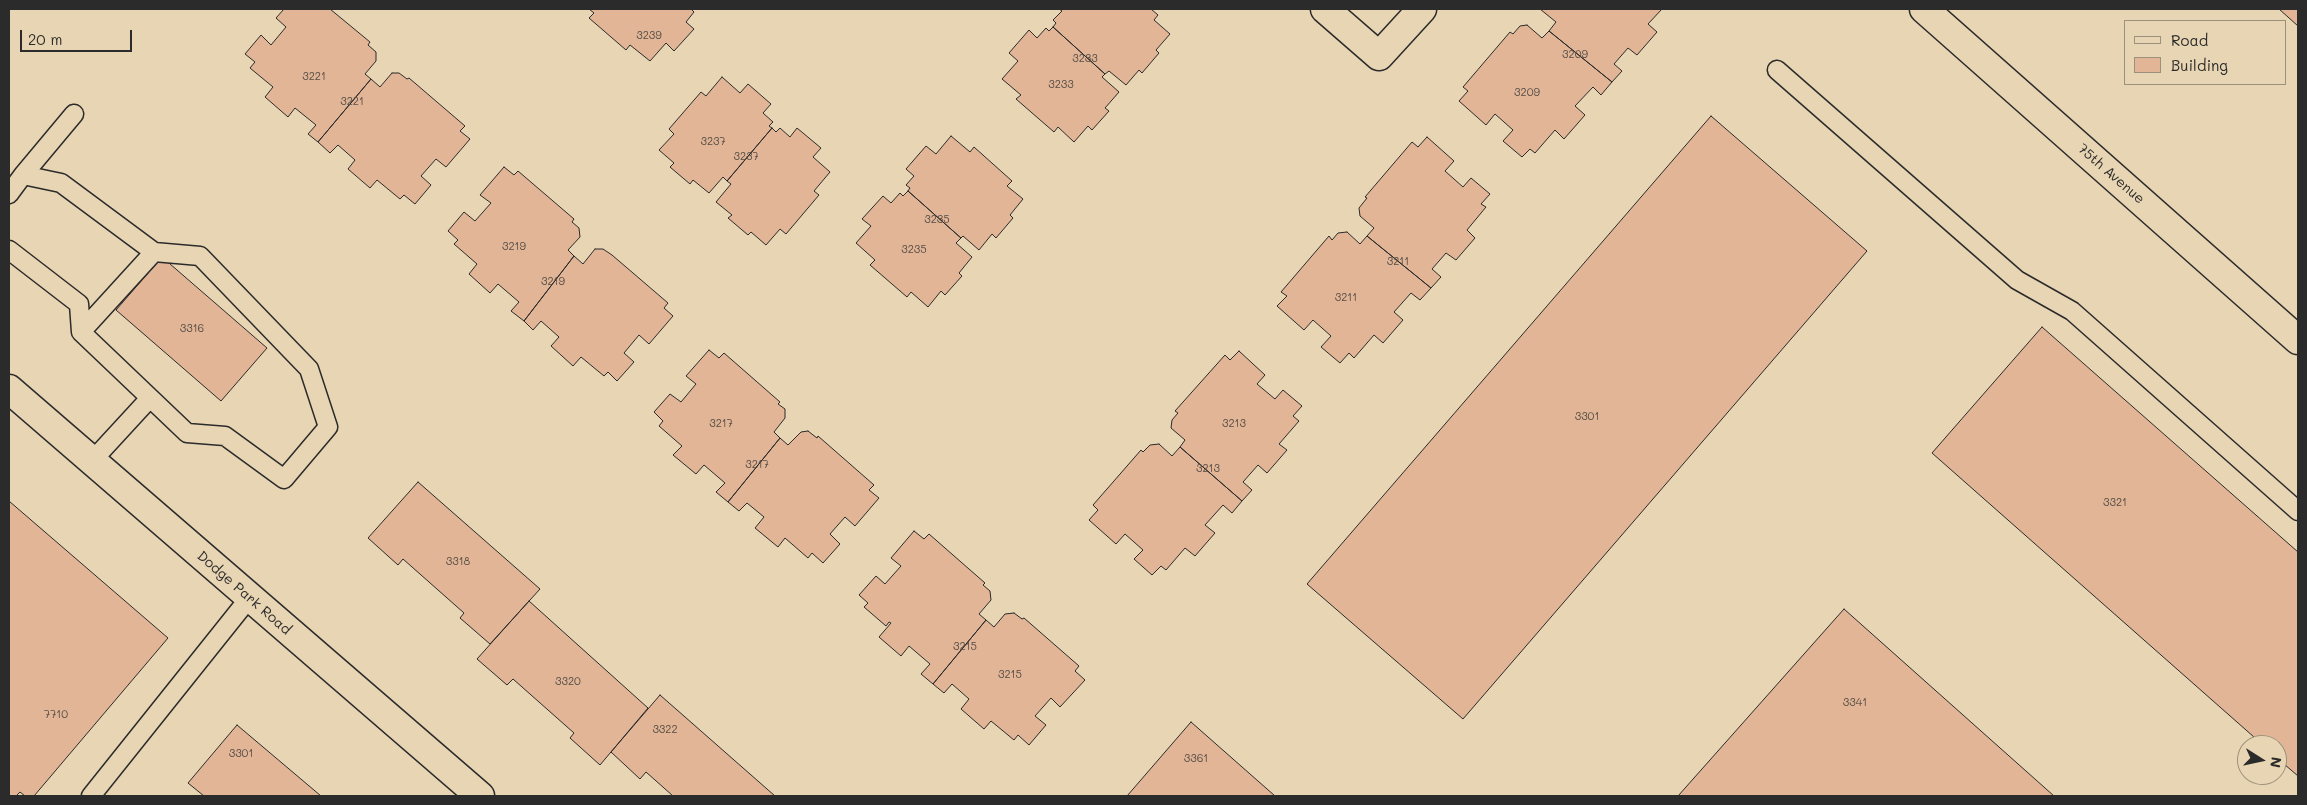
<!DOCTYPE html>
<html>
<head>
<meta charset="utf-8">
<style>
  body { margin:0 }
  #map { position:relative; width:2307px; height:805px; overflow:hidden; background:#e8d5b3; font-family:Mali,sans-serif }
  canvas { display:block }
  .frame { position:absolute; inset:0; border:10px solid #2b2b2b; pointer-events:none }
  .legend { position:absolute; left:2124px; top:20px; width:162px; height:65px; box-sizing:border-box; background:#e8d5b3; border:1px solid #9c917d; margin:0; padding:6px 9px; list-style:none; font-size:15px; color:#2b2b2b }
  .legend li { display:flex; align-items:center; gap:10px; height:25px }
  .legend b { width:25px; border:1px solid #9c917d }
  .north { position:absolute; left:2237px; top:735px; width:50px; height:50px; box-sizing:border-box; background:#e8d5b3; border:1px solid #9c917d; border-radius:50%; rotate:100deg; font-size:14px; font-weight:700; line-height:20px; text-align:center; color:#2b2b2b }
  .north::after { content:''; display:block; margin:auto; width:18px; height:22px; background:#2b2b2b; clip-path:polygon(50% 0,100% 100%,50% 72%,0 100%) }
  .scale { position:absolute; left:20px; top:30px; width:112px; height:22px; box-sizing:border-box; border:2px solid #2b2b2b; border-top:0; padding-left:6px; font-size:15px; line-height:18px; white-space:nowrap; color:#2b2b2b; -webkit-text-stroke:4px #e8d5b3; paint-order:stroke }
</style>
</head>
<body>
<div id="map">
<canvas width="2307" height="805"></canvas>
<div class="frame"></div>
<ul class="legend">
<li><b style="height:6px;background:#e8d5b3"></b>Road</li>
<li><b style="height:14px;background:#e1b596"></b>Building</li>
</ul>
<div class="north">N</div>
<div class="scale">20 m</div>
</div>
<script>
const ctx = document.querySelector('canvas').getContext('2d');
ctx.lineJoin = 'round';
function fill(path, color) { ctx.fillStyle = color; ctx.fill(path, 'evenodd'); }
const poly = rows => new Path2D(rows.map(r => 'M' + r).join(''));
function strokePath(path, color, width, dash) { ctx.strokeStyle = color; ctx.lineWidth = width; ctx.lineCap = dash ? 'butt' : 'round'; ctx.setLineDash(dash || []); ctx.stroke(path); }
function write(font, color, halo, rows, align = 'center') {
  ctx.font = font + ' Mali,sans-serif'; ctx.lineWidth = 5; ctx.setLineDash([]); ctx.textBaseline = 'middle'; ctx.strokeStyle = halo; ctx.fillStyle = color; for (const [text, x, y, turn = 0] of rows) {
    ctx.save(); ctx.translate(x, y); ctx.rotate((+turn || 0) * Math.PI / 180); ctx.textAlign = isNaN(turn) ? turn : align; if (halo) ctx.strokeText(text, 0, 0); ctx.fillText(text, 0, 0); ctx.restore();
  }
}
const building = poly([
  [284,9,330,9,370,42,368,45,376,52,376,61,365,74,371,79,318,142,308,134,316,125,295,108,288,117,265,97,273,87,250,68,255,62,245,54,261,35,271,45,286,27,276,18,284,9],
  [589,9,691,9,694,12,686,22,694,29,674,51,666,43,650,61,630,45,626,50,589,18,594,13,589,9],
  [1059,9,1151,9,1158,15,1154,20,1170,34,1156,50,1159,53,1142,73,1139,70,1126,85,1109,71,1105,74,1053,27,1056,23,1053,20,1062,11,1059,9],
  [1540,9,1662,9,1648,24,1657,32,1637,55,1628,48,1614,64,1622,71,1612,82,1549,31,1556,22,1540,9],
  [2279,9,2298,9,2298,26,2279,9],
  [1527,25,1542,38,1549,31,1612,82,1601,95,1593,87,1575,106,1585,115,1564,139,1555,130,1535,153,1530,149,1522,157,1503,141,1513,130,1495,114,1486,125,1459,101,1468,91,1463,87,1510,32,1513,34,1520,26,1527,25],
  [1053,27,1105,74,1102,77,1119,92,1105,108,1109,111,1092,130,1088,126,1074,142,1058,127,1054,132,1016,99,1021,95,1002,79,1018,61,1009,53,1029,30,1037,38,1046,28,1049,31,1053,27],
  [392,73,399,73,407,79,409,78,465,126,460,131,470,139,446,167,436,159,421,176,431,185,415,204,404,195,400,199,377,180,370,188,348,169,355,160,338,145,330,153,318,142,371,79,380,87,392,73],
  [722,77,740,93,748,84,771,104,763,113,773,122,769,126,772,128,727,181,723,177,709,193,693,180,690,184,670,167,674,163,659,150,674,134,669,129,701,92,706,96,722,77],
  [1711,116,1867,251,1463,719,1307,584,1711,116],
  [772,128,776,132,780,128,790,137,797,128,821,148,813,157,830,172,814,191,819,195,786,234,780,229,766,245,751,232,748,235,728,218,732,215,716,202,731,184,727,181,772,128],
  [951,136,970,152,974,147,1012,181,1007,186,1023,199,1010,215,1013,218,996,238,992,234,979,250,963,236,961,238,908,191,910,188,906,185,914,176,906,169,926,146,936,154,951,136],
  [1427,137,1454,161,1445,171,1463,187,1471,178,1490,194,1481,204,1486,207,1467,230,1475,238,1456,260,1446,253,1432,269,1441,277,1431,288,1367,236,1374,228,1360,216,1359,208,1367,198,1365,197,1412,142,1418,147,1427,137],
  [504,167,514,175,518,171,574,219,572,222,579,228,580,237,568,250,574,256,524,321,511,311,519,302,498,284,490,293,469,274,477,264,454,244,458,240,448,231,464,212,475,221,491,203,480,195,504,167],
  [908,191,961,238,956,243,972,257,959,273,962,276,945,295,941,291,928,307,911,292,907,297,870,265,875,260,856,243,871,226,862,219,883,196,891,203,900,193,903,196,908,191],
  [1347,232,1360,244,1367,236,1431,288,1420,300,1411,293,1394,312,1403,320,1383,343,1374,335,1354,358,1349,353,1340,363,1321,347,1331,336,1313,320,1304,330,1277,306,1287,296,1281,292,1329,236,1332,240,1338,233,1347,232],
  [595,249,603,249,612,255,668,303,664,308,673,316,649,344,639,335,624,353,634,362,617,381,608,372,604,376,581,357,573,366,551,346,559,337,541,321,533,330,524,321,574,256,583,264,595,249],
  [162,257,267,348,221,401,116,310,162,257],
  [2042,327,2298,552,2298,776,2277,758,2277,745,2263,745,1932,453,2042,327],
  [709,350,719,358,724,353,780,402,778,404,785,409,785,418,774,432,780,438,728,502,716,492,725,483,704,465,696,474,673,455,682,446,659,426,663,421,654,412,670,394,681,402,696,384,686,376,709,350],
  [1239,351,1265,375,1257,384,1275,399,1283,390,1302,406,1293,416,1299,421,1279,444,1287,450,1267,473,1258,465,1243,482,1252,490,1242,501,1180,447,1185,440,1171,428,1172,420,1178,413,1175,411,1225,355,1230,360,1239,351],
  [808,431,817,438,818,436,874,485,869,490,879,498,855,526,845,517,830,534,840,544,823,563,812,553,808,558,785,538,778,547,755,528,764,517,747,503,739,511,728,502,780,438,788,445,801,432,808,431],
  [1159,444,1172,456,1180,447,1242,501,1232,513,1223,505,1205,525,1215,533,1195,556,1185,548,1166,570,1161,566,1152,575,1134,559,1143,550,1125,534,1116,544,1089,520,1098,510,1093,505,1141,450,1143,452,1150,445,1159,444],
  [418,482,540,589,490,644,460,618,464,613,403,559,398,565,368,538,418,482],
  [9,501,168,638,34,796,25,796,20,792,16,796,9,796,9,501],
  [914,531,924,539,929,534,985,583,983,585,990,591,991,600,979,614,986,620,933,684,921,674,930,664,909,646,901,656,879,637,891,623,889,622,886,626,864,607,868,603,859,595,876,576,885,584,901,566,891,558,914,531],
  [529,601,648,708,600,765,570,738,574,733,513,679,507,685,477,659,529,601],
  [1844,609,2054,796,1678,796,1844,609],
  [1014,613,1022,619,1024,618,1079,666,1075,671,1085,680,1060,707,1051,698,1035,716,1046,725,1029,745,1018,735,1014,740,991,721,984,729,961,709,969,699,952,684,944,693,933,684,986,620,994,627,1005,614,1014,613],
  [660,695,775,796,673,796,646,772,640,779,611,752,660,695],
  [1191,722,1275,796,1127,796,1191,722],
  [237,725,321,796,204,796,188,783,237,725]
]);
const lane = poly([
  [1777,70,2017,280,2072,311,2298,511],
  [23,175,74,114],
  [9,194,23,175,61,183,154,252,200,256,309,369,328,427,284,479,225,436,187,433,81,332,79,304,9,250],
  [81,332,154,252],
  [92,461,150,398],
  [91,796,250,597]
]);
const street = poly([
  [1325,9,1379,56,1422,9],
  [9,389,480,796]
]);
const secondary = poly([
  [1924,9,2298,340]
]);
const numberNames = [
  ["3239",649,36],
  ["3209",1575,55],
  ["3233",1085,59],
  ["3221",314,77],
  ["3233",1061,85],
  ["3209",1527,93],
  ["3221",352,102],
  ["3237",713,142],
  ["3237",746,157],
  ["3235",937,220],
  ["3219",514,247],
  ["3235",914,250],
  ["3211",1398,262],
  ["3219",553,282],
  ["3211",1346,298],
  ["3316",192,329],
  ["3301",1587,417],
  ["3217",721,424],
  ["3213",1234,424],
  ["3217",757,465],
  ["3213",1208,469],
  ["3321",2115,503],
  ["3318",458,562],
  ["3215",965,647],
  ["3215",1010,675],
  ["3320",568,682],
  ["3341",1855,703],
  ["7710",56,715],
  ["3322",665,730],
  ["3301",241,754],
  ["3361",1196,759]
];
const streetNames = [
  ["75th Avenue",2111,174,41],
  ["Dodge Park Road",244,593,41]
];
fill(building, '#e1b596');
strokePath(building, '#2b2b2b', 1);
strokePath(lane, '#2b2b2b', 21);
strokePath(street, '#2b2b2b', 31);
strokePath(secondary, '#2b2b2b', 31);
strokePath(lane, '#e8d5b3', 18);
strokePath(street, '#e8d5b3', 28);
strokePath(secondary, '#e8d5b3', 28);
write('11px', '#584e46', null, numberNames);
write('14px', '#2b2b2b', '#e8d5b3', streetNames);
</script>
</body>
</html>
